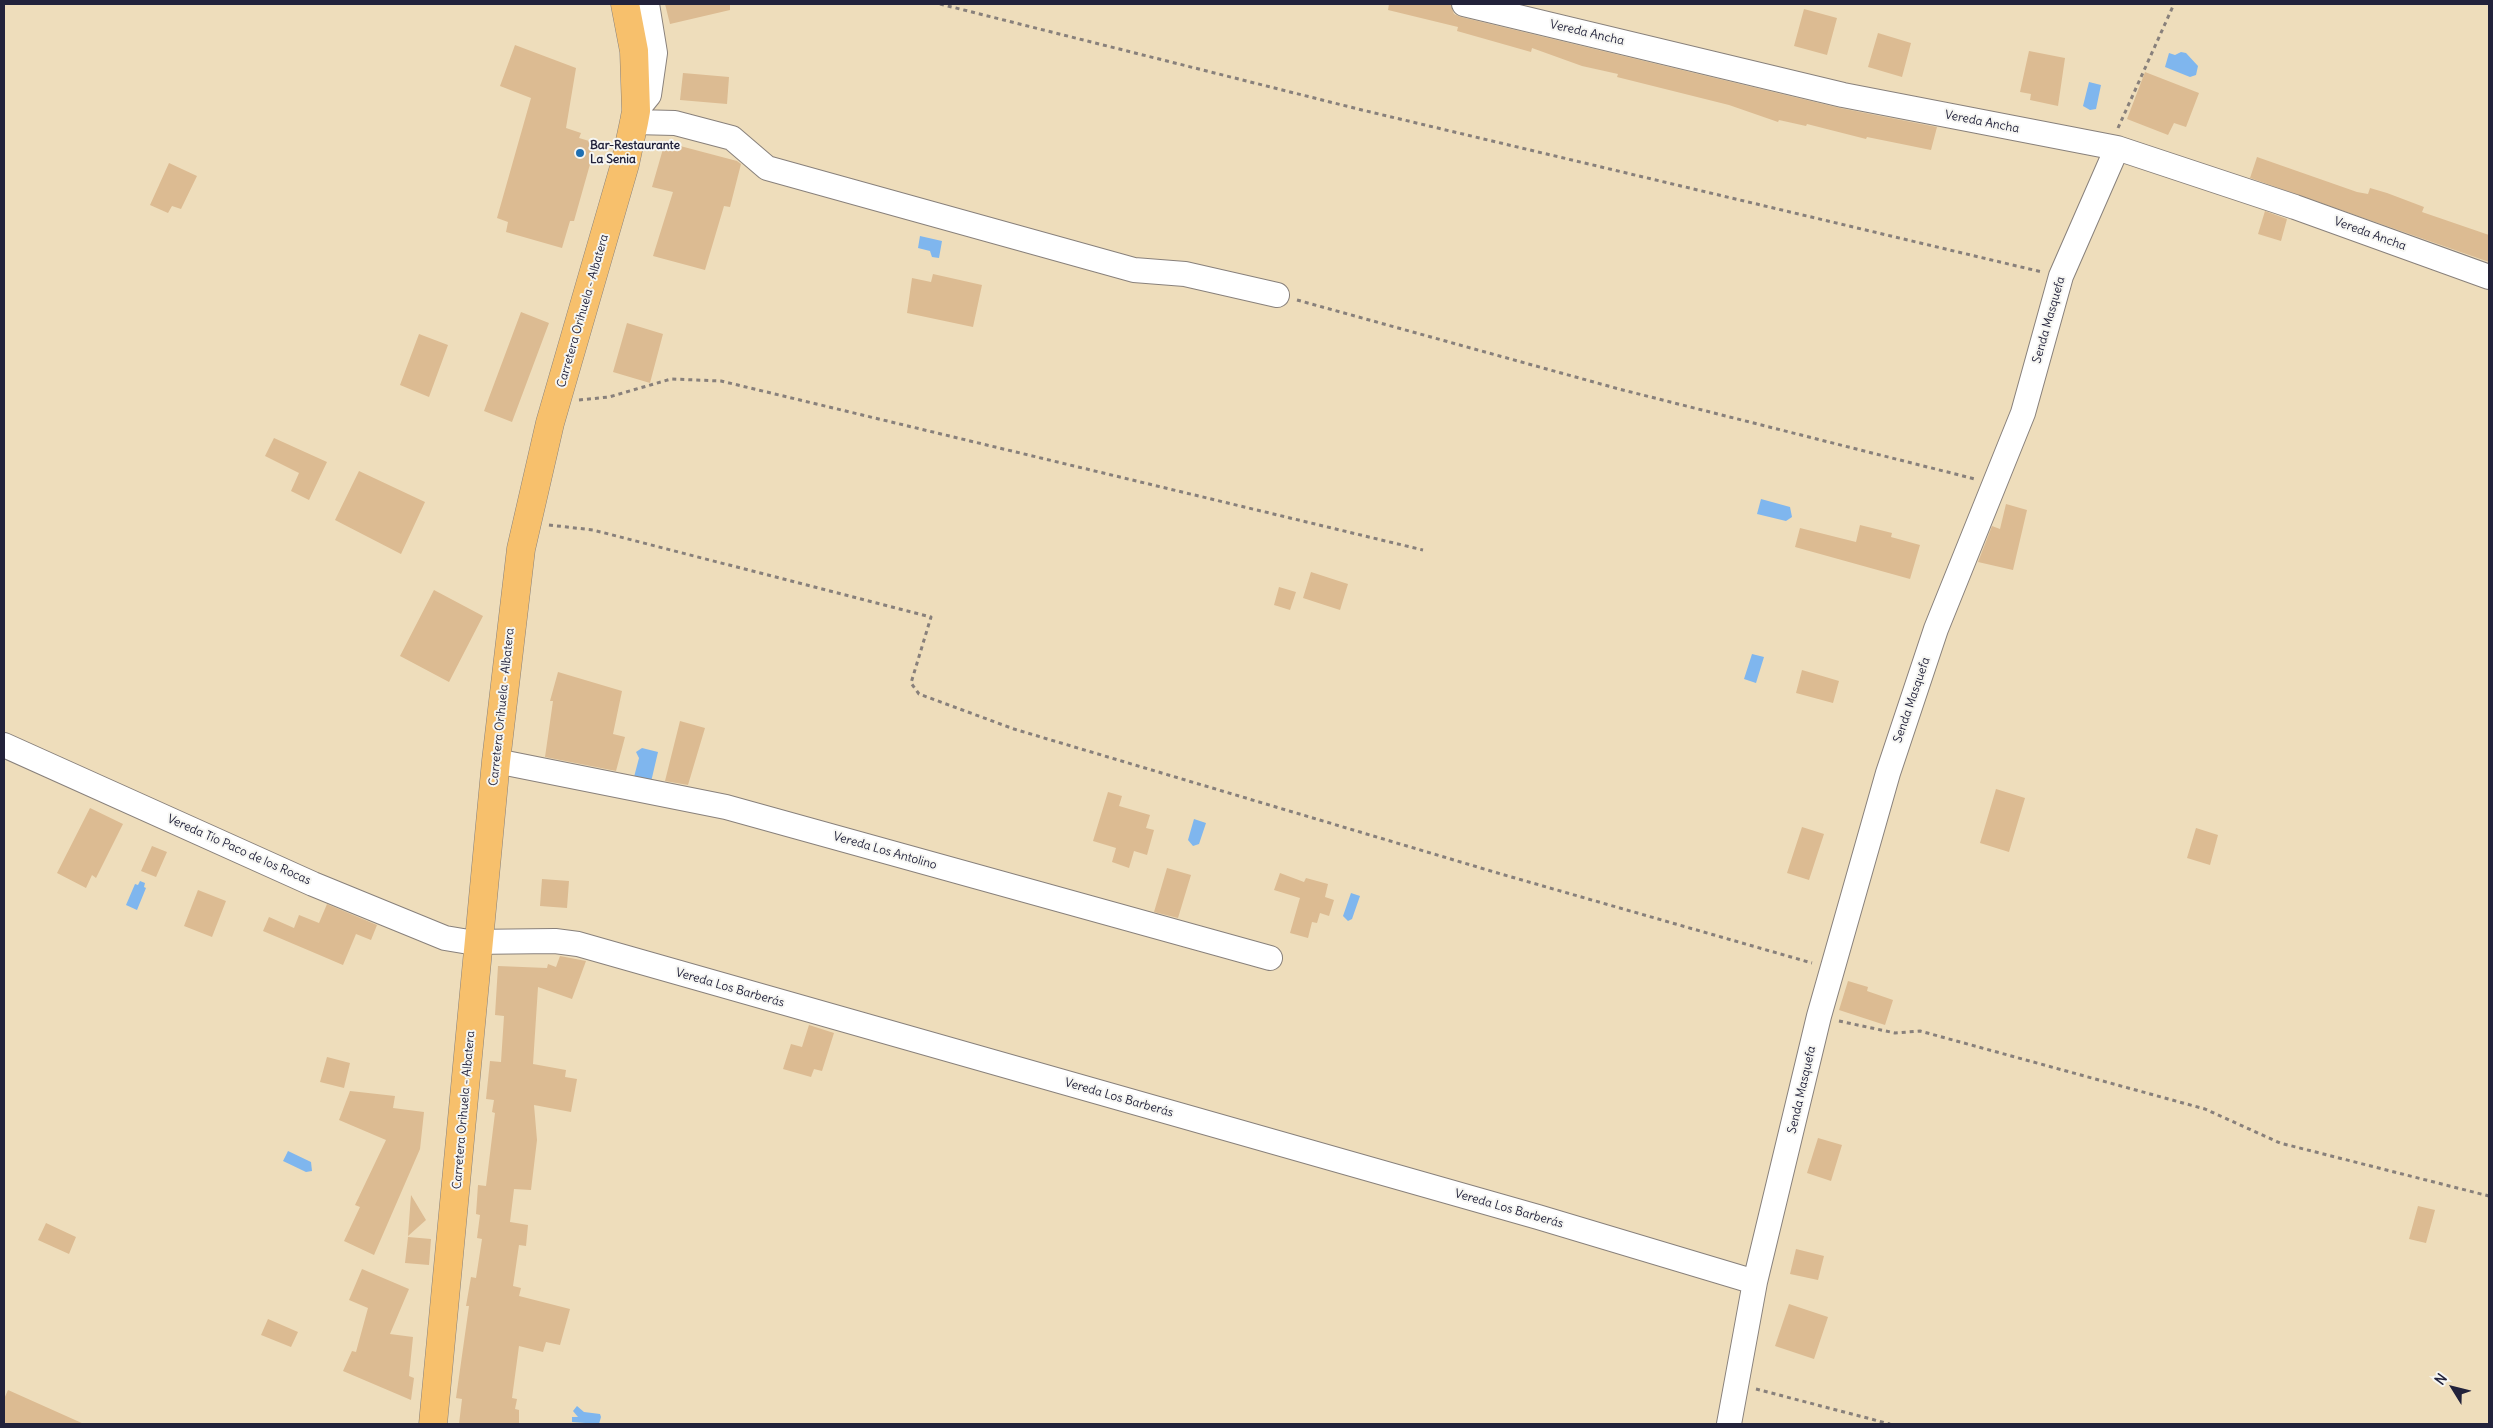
<!DOCTYPE html>
<html>
<head>
<meta charset="utf-8">
<style>
  body { margin:0 }
  #map { position:relative; width:2493px; height:1428px; overflow:hidden; background:#edb; font-family:Delius,sans-serif }
  canvas { display:block }
  .frame { position:absolute; inset:0; border:5px solid #22223b; pointer-events:none }
  .north { position:absolute; left:2428px; top:1363px; width:50px; height:50px; -webkit-text-stroke:4px #f6f6f2; paint-order:stroke; rotate:306deg; font-size:14px; font-weight:700; line-height:20px; text-align:center; color:#22223b }
  .north::after { content:''; display:block; margin:auto; width:18px; height:22px; background:#22223b; clip-path:polygon(50% 0,100% 100%,50% 72%,0 100%) }
</style>
</head>
<body>
<div id="map">
<canvas width="2493" height="1428"></canvas>
<div class="frame"></div>
<div class="north">N</div>
</div>
<script>
const ctx = document.querySelector('canvas').getContext('2d');
ctx.lineJoin = 'round';
function fill(path, color) { ctx.fillStyle = color; ctx.fill(path, 'evenodd'); }
const poly = rows => new Path2D(rows.map(r => 'M' + r).join(''));
function strokePath(path, color, width, dash) { ctx.strokeStyle = color; ctx.lineWidth = width; ctx.lineCap = dash ? 'butt' : 'round'; ctx.setLineDash(dash || []); ctx.stroke(path); }
function write(font, color, halo, rows, align = 'center') {
  ctx.font = font + ' Delius,sans-serif'; ctx.lineWidth = 4; ctx.setLineDash([]); ctx.textBaseline = 'middle'; ctx.strokeStyle = halo; ctx.fillStyle = color; for (const [text, x, y, turn = 0] of rows) {
    ctx.save(); ctx.translate(x, y); ctx.rotate((+turn || 0) * Math.PI / 180); ctx.textAlign = isNaN(turn) ? turn : align; if (halo) ctx.strokeText(text, 0, 0); ctx.fillText(text, 0, 0); ctx.restore();
  }
}
const water = poly([
  [2181,52,2186,53,2198,66,2196,75,2190,77,2165,67,2169,53,2175,55],
  [2089,82,2101,85,2096,109,2090,110,2083,106],
  [920,236,942,241,939,258,932,257,930,251,918,248],
  [1761,499,1790,507,1792,517,1786,521,1757,514],
  [1752,654,1764,657,1756,683,1744,679],
  [642,748,658,752,651,782,634,777,639,758,636,752],
  [1194,819,1206,823,1199,844,1193,846,1188,840],
  [140,881,145,883,144,887,146,888,137,910,126,905,135,884,138,885],
  [1351,893,1360,896,1352,919,1348,921,1343,916],
  [288,1151,311,1162,312,1171,306,1172,283,1161],
  [577,1406,584,1412,600,1414,601,1417,599,1424,572,1422,572,1417,578,1417,573,1411]
]);
const building = poly([
  [665,4,730,4,730,10,670,24],
  [1389,4,1448,4,1451,5,1454,14,1461,17,1840,108,1937,127,1931,150,1867,137,1866,139,1807,124,1806,126,1779,120,1778,122,1729,105,1617,77,1618,74,1582,66,1532,48,1531,52,1457,31,1458,27,1388,10],
  [1804,9,1837,18,1827,55,1794,46],
  [1878,33,1911,43,1902,77,1868,67],
  [515,45,576,68,566,128,581,133,579,138,596,143,574,221,570,221,562,248,506,232,508,222,497,218,531,98,500,86],
  [2029,51,2065,58,2058,106,2030,100,2031,94,2020,92],
  [2145,72,2199,93,2186,127,2174,123,2168,135,2127,119],
  [683,73,729,77,727,104,680,100],
  [665,142,737,161,741,164,730,207,724,206,705,270,653,256,673,192,652,187],
  [2257,157,2357,192,2368,194,2370,188,2387,193,2424,207,2422,212,2489,235,2489,262,2250,178],
  [169,163,197,176,181,209,172,206,168,213,150,205],
  [2265,211,2287,219,2281,241,2258,234],
  [933,274,982,285,973,327,907,313,912,278,931,282],
  [521,312,549,323,512,422,484,411],
  [627,323,663,334,650,383,613,372],
  [419,334,448,345,429,397,400,385],
  [274,438,327,462,309,500,291,491,299,473,265,456],
  [359,471,425,502,401,554,335,520],
  [2006,504,2027,510,2013,570,1978,562,1992,526,2000,529],
  [1860,525,1892,533,1891,537,1920,545,1910,579,1795,547,1800,528,1856,542],
  [1311,572,1348,584,1340,610,1303,598],
  [1279,587,1296,592,1290,610,1274,605],
  [434,590,483,616,449,682,400,656],
  [1802,670,1839,681,1833,703,1796,693],
  [558,672,622,691,613,734,625,737,616,771,545,757,553,701,550,701],
  [680,721,705,728,688,785,665,781],
  [1996,789,2025,798,2009,852,1980,843],
  [1108,792,1122,796,1119,806,1150,815,1146,828,1154,830,1147,855,1134,851,1129,868,1112,862,1116,848,1093,841],
  [90,808,123,824,96,878,92,875,86,888,57,873],
  [1802,827,1824,834,1809,880,1787,873],
  [2196,828,2218,835,2210,865,2187,858],
  [152,846,167,852,156,877,141,871],
  [1167,868,1191,875,1178,918,1154,912],
  [1280,873,1304,882,1306,878,1328,884,1325,897,1334,900,1329,916,1320,913,1317,923,1312,922,1308,938,1290,933,1300,898,1274,890],
  [542,879,569,881,567,908,540,906],
  [198,890,226,901,212,937,184,926],
  [327,904,377,925,371,940,356,934,343,965,263,931,269,917,294,928,299,915,319,923],
  [560,956,586,961,572,999,538,987,533,1064,566,1070,565,1077,577,1079,571,1112,534,1105,537,1140,531,1190,514,1189,510,1222,528,1225,526,1246,519,1245,513,1286,521,1288,519,1296,570,1309,560,1345,546,1342,543,1352,519,1346,512,1398,517,1399,515,1409,519,1410,519,1424,459,1424,462,1399,456,1398,469,1306,466,1306,471,1277,476,1278,482,1239,477,1238,480,1215,476,1214,478,1185,486,1186,495,1113,492,1112,494,1100,486,1099,490,1061,501,1062,504,1016,495,1015,498,966,547,968,548,964,556,967],
  [1848,981,1868,987,1867,991,1893,1000,1885,1025,1839,1010],
  [809,1025,834,1033,822,1071,814,1069,811,1077,783,1069,791,1044,802,1047],
  [327,1057,350,1063,344,1088,320,1082],
  [350,1091,395,1096,393,1108,424,1112,420,1149,374,1255,344,1241,360,1207,355,1205,386,1140,339,1120],
  [1818,1138,1842,1145,1831,1181,1807,1173],
  [411,1195,426,1220,408,1236],
  [2418,1206,2435,1210,2426,1243,2409,1239],
  [46,1223,76,1237,69,1254,38,1240],
  [408,1237,431,1239,429,1265,405,1263],
  [1796,1249,1824,1256,1818,1280,1790,1274],
  [362,1269,409,1289,390,1334,413,1337,409,1376,414,1378,411,1400,343,1371,352,1351,356,1352,368,1308,349,1300],
  [1789,1304,1828,1317,1814,1359,1775,1346],
  [268,1319,298,1332,291,1347,261,1335],
  [8,1390,84,1424,4,1424,4,1399]
]);
const path = poly([
  [940,4,1362,110,2042,272],
  [2118,128,2174,4],
  [1297,300,1619,389,1975,479],
  [579,400,609,397,671,379,721,381,1423,550],
  [549,525,593,530,931,617,911,683,919,694,1014,729,1501,874,1812,963],
  [1839,1021,1895,1033,1920,1031,2205,1109,2280,1143,2489,1196],
  [1756,1389,1890,1424]
]);
const minor = poly([
  [1464,4,1843,95,2117,148,2295,207,2489,277],
  [636,111,649,95,655,53,647,4],
  [634,122,675,123,732,138,767,168,1134,270,1185,274,1277,295],
  [4,745,313,884,445,938,469,942,555,941,578,944,1538,1217,1755,1282],
  [496,761,726,807,1270,958],
  [1729,1424,1755,1282,1819,1016,1888,773,1936,629,2023,413,2061,276,2117,148]
]);
const major = poly([
  [433,1424,496,761,521,549,550,423,625,164,634,122,636,111,634,51,625,4]
]);
const markers = [
  [580,153,5,"#1f6fb2"]
];
const streetNames = [
  ["Vereda Ancha",1587,33,13],
  ["Vereda Ancha",1982,122,11],
  ["Vereda Ancha",2370,234,20],
  ["Carretera Orihuela - Albatera",583,311,-74],
  ["Senda Masquefa",2049,320,-74],
  ["Senda Masquefa",1912,700,-71],
  ["Carretera Orihuela - Albatera",502,707,-84],
  ["Vereda Tío Paco de los Rocas",239,850,24],
  ["Vereda Los Antolino",885,851,16],
  ["Vereda Los Barberás",730,988,16],
  ["Senda Masquefa",1802,1090,-77],
  ["Vereda Los Barberás",1119,1098,16],
  ["Carretera Orihuela - Albatera",464,1110,-85],
  ["Vereda Los Barberás",1509,1209,16]
];
const poiNames = [
  ["Bar-Restaurante",590,146],
  ["La Senia",590,160]
];
fill(water, '#7fb6ee');
fill(building, '#dcbb92');
strokePath(minor, '#88807b', 26);
strokePath(major, '#88807b', 29);
strokePath(path, '#88807b', 3, [4, 4]);
strokePath(minor, '#fff', 24);
strokePath(major, '#f7c06c', 28);
for (const [x, y, r, color] of markers) { const dot = new Path2D(); dot.arc(x, y, r, 0, 2 * Math.PI); ctx.fillStyle = color; ctx.fill(dot); strokePath(dot, '#f6f6f2', 2); }
write('12px', '#22223b', '#f6f6f2', streetNames);
write('bold 12px', '#22223b', '#f6f6f2', poiNames, 'left');
</script>
</body>
</html>
